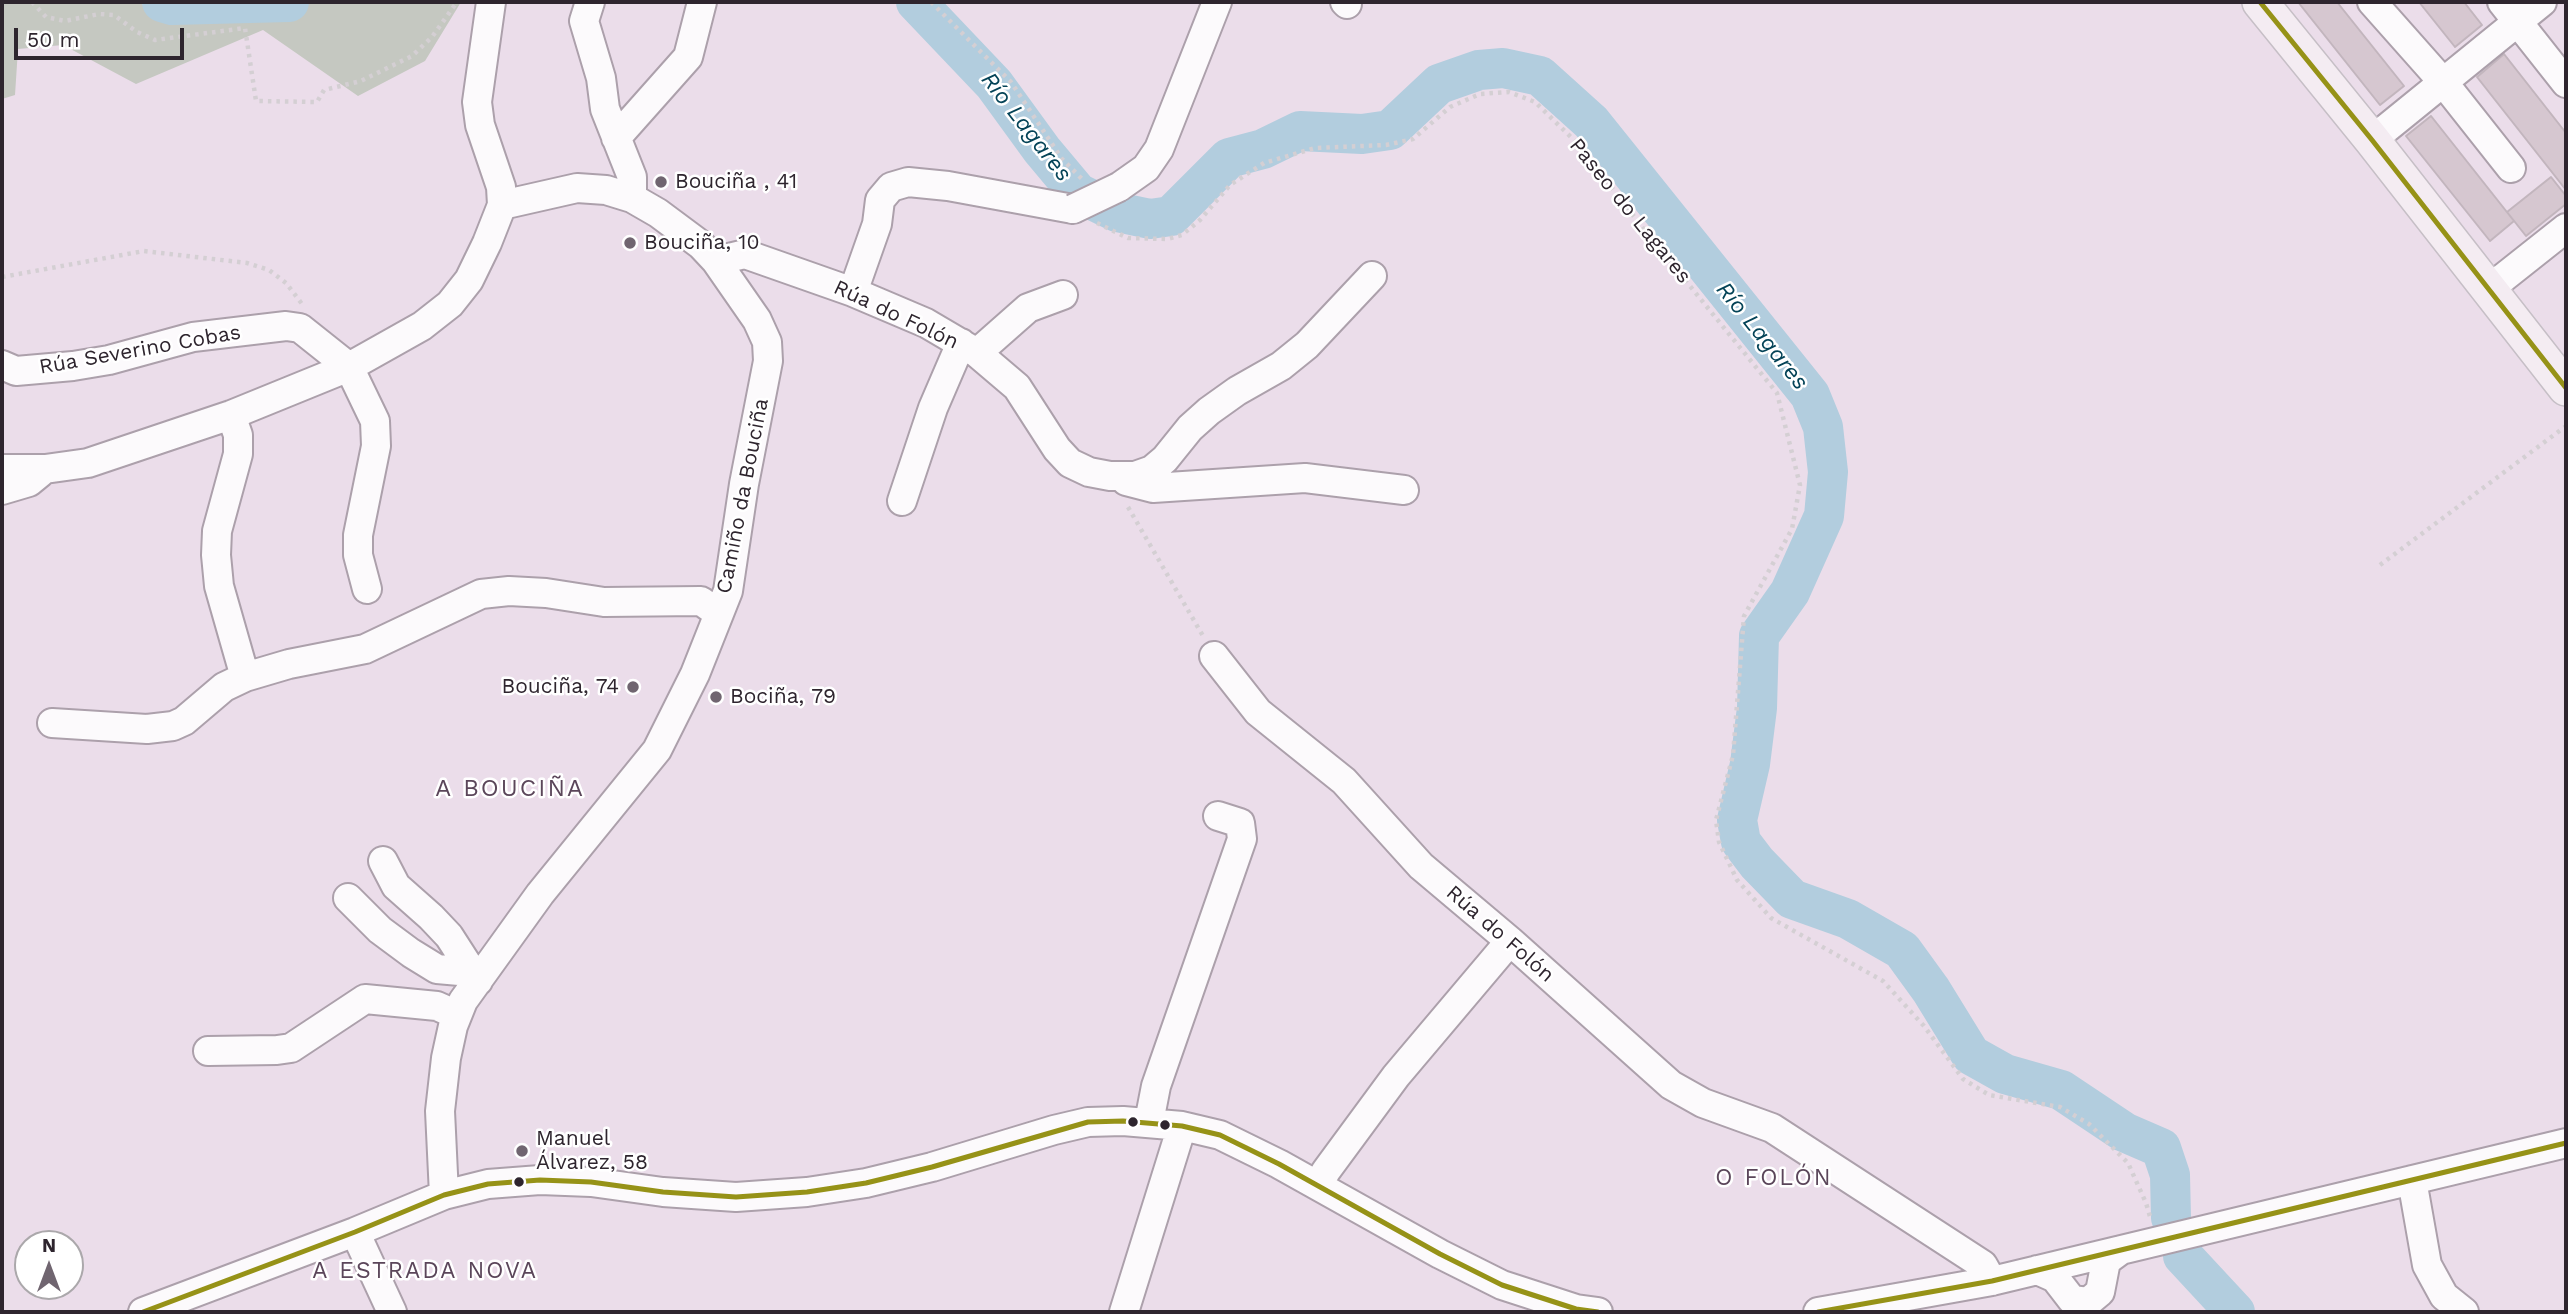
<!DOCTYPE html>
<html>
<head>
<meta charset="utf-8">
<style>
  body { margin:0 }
  #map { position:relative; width:2568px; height:1314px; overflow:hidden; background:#ebddea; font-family:"Work Sans",sans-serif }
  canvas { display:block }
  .frame { position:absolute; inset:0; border:4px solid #2e252e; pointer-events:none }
  .north { position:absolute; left:14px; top:1230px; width:70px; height:70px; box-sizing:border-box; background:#fff; border:2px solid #aba8ab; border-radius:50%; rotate:0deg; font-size:19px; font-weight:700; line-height:28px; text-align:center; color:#2e252e }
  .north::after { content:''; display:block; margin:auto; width:24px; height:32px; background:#706570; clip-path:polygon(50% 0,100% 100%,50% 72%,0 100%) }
  .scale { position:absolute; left:14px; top:28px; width:170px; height:32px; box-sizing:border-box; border:4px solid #2e252e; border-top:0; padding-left:9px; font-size:21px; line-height:24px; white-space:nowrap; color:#2e252e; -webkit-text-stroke:5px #fff; paint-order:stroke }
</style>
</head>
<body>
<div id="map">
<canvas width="2568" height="1314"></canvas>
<div class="frame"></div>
<div class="north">N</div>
<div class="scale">50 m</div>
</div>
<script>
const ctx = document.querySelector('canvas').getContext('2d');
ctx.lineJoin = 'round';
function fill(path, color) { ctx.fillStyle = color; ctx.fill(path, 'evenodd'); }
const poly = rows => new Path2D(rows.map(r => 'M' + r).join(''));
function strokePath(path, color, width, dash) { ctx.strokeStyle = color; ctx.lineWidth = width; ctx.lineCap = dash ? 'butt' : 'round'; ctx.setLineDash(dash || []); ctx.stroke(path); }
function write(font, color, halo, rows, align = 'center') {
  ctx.font = font + ' "Work Sans",sans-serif'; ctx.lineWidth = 5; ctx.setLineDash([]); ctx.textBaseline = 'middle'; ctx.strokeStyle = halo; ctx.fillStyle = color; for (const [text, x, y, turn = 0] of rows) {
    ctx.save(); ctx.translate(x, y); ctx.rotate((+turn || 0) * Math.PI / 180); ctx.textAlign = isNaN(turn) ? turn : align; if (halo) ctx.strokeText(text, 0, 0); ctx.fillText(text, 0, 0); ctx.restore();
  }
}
const green = poly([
  [2,2,140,2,156,17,201,2,461,2,425,61,358,96,263,30,136,84,63,45,18,49,15,95,2,99]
]);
const river = poly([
  [162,2,172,5,289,2],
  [916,2,994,84,1042,150,1078,193,1117,212,1150,219,1171,216,1229,158,1263,149,1300,131,1362,134,1390,130,1439,84,1479,70,1503,68,1540,76,1591,122,1810,395,1823,427,1828,472,1824,516,1790,592,1759,636,1757,708,1750,764,1737,820,1741,842,1757,863,1792,899,1848,919,1902,950,1931,990,1971,1055,2005,1074,2061,1090,2124,1132,2161,1148,2170,1175,2171,1218],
  [2183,1256,2235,1312]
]);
const building = poly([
  [2298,2,2337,2,2404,86,2380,105,2298,2],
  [2419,2,2464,2,2482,25,2455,47,2419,2],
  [2504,54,2566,133,2566,190,2477,77,2504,54],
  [2431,116,2514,221,2490,241,2406,136,2431,116],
  [2551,177,2566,196,2566,204,2526,236,2507,212,2551,177]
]);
const path = poly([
  [32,2,46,17,65,21,99,14,114,15,137,32,155,40,245,28,256,101,317,102,324,90,361,81,412,56,432,37,457,2],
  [931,2,1011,82,1062,159,1083,180],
  [1097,223,1128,238,1167,239,1182,235,1200,220,1230,185,1264,163,1315,148,1386,145,1413,139,1450,107,1480,94,1509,92,1535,102,1579,145,1646,232,1777,393,1800,485,1792,529,1744,616,1733,755,1716,820,1719,842,1737,880,1771,918,1883,981,1924,1026,1963,1079,1989,1095,2060,1107,2089,1124,2128,1163,2146,1203,2151,1220],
  [2,277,144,251,247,263,269,270,286,283,302,304],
  [1128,507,1203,636],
  [2380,565,2566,426]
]);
const minor = poly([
  [590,2,584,21,601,78,605,109,632,177,632,198],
  [1345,2,1347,4],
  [2372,2,2443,82,2511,168],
  [2502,2,2566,83],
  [616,138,688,57,702,2],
  [2372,140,2542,2],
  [1119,187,1146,168,1159,149,1217,2],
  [716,261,745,254,853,292,926,323,977,353,1017,387,1057,449,1070,463,1089,472,1110,476,1135,476,1152,470,1165,459,1190,428,1209,411,1237,391,1281,366,1307,345,1372,276],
  [2489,289,2566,228],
  [853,292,877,224,880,200,891,187,908,182,948,186,1073,209],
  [977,353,1028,308,1063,295],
  [2,365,16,371,73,366,109,360,193,337,286,326,300,328,349,367,375,421,376,446,358,535,358,555,367,589],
  [231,415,238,435,238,454,217,531,216,555,219,586,245,677],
  [2,469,45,469,88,463,231,415,349,367,422,326,450,304,469,280,487,243,502,205,501,187,480,125,477,102,491,2],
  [1126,481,1153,488,1305,478,1404,490],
  [2,490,29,482,40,473],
  [902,501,933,408,961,343],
  [1214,656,1258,712,1344,781,1421,866,1510,941,1671,1085,1703,1103,1772,1128,1983,1265,1992,1281],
  [52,723,147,729,173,726,184,721,224,687,245,677,289,664,365,649,481,594,509,591,546,593,604,602,701,601,719,614],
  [383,861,396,886,431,917,449,936,478,981],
  [348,898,380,930,411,953,437,969,471,972],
  [208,1051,277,1050,291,1048,365,999,437,1006,457,1015],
  [1149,1122,1156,1086,1242,839,1240,823,1218,816],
  [2412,1180,2427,1265,2444,1296,2464,1312],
  [1318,1185,1326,1171,1396,1076,1510,941],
  [444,1195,440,1111,446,1058,453,1026,463,1001,540,894,657,750,695,674,728,591,744,484,768,361,767,342,757,320,716,261,701,245,658,213,632,198,606,190,577,188,502,205],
  [355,1232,392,1312],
  [2037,1270,2055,1278,2072,1300,2088,1302,2100,1292,2106,1261,2121,1250],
  [143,1312,355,1232,444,1195,488,1184,540,1180,591,1182,663,1192,736,1197,807,1192,866,1183,932,1167,1054,1130,1088,1122,1123,1121,1182,1126,1220,1135,1279,1164,1440,1254,1502,1285,1576,1309,1598,1312],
  [1124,1312,1182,1126],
  [1818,1312,1992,1281,2566,1143]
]);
const major = poly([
  [2260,2,2372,140,2566,388]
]);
const minorBridge = poly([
  [1073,209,1119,187]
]);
const bus1 = poly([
  [2260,2,2372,140,2566,388],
  [143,1312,355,1232,444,1195,488,1184,540,1180,591,1182,663,1192,736,1197,807,1192,866,1183,932,1167,1088,1122,1123,1121,1182,1126,1220,1135,1279,1164,1440,1254,1502,1285,1576,1309,1598,1312],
  [1818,1312,1992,1281,2566,1143]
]);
const markers = [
  [661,182,7,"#706570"],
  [630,243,7,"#706570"],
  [633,687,7,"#706570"],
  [716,697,7,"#706570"],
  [1133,1122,6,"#2e252e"],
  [1165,1125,6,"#2e252e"],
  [522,1151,7,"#706570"],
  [519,1182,6,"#2e252e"]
];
const poiNames = [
  ["Bouciña , 41",675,182],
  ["Bouciña, 10",644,243],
  ["Bouciña, 74",619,687,"right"],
  ["Bociña, 79",730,697],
  ["Manuel",536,1139],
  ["Álvarez, 58",536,1163]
];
const streetNames = [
  ["Paseo do Lagares",1630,211,51],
  ["Rúa do Folón",896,315,25],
  ["Rúa Severino Cobas",140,350,-10],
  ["Camiño da Bouciña",743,496,-79],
  ["Rúa do Folón",1500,934,41]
];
const waterNames = [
  ["Río Lagares",1026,127,52],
  ["Río Lagares",1762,336,51]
];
const neighbourhoodNames = [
  ["O FOLÓN",1774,1178],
  ["A ESTRADA NOVA",425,1271]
];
const quarterNames = [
  ["A BOUCIÑA",510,789]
];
fill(green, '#c5c8c1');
strokePath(river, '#b2cdde', 40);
fill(building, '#d6c7d0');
strokePath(building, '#c2b5bd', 2);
strokePath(minor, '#aca0ab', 32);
strokePath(major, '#c6bfc6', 38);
strokePath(path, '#d4cfd3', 4.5, [3.5, 5]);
strokePath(minor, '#fcfafc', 28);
strokePath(major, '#f4ecf2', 35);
strokePath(minorBridge, '#aca0ab', 32, []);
strokePath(minorBridge, '#fcfafc', 28);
strokePath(bus1, '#969217', 5);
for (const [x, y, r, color] of markers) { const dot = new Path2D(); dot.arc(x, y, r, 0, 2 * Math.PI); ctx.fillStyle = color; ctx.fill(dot); strokePath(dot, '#fff', 2.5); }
write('21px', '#2e252e', '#fff', poiNames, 'left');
write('21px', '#2e252e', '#fff', streetNames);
write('italic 23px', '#044357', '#fff', waterNames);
ctx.letterSpacing = '2px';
write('23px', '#5b465a', '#fff', neighbourhoodNames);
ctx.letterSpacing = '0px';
ctx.letterSpacing = '2px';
write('24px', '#5b465a', '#fff', quarterNames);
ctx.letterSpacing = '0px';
</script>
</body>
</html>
